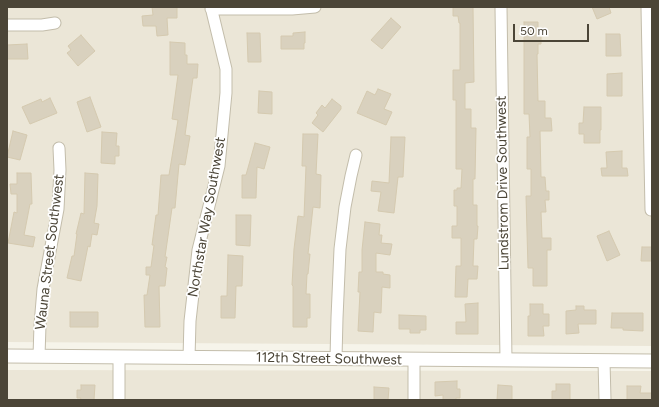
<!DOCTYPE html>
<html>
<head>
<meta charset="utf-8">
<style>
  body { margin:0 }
  #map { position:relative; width:659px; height:407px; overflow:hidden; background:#f6f4ea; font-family:Figtree,sans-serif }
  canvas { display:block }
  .frame { position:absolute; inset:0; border:8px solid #4b4537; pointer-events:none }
  .scale { position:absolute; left:513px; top:24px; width:76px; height:18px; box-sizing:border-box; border:2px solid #4b4537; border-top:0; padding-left:5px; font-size:12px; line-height:14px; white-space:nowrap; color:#4b4537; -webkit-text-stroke:3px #fff; paint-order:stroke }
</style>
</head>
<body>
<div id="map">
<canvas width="659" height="407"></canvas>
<div class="frame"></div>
<div class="scale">50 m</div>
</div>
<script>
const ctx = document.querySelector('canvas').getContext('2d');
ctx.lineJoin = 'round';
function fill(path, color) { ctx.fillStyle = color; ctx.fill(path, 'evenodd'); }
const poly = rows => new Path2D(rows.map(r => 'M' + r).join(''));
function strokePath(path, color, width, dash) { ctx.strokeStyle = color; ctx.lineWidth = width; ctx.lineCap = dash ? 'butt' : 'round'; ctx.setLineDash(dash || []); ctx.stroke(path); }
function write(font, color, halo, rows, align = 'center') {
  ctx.font = font + ' Figtree,sans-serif'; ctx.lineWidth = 3.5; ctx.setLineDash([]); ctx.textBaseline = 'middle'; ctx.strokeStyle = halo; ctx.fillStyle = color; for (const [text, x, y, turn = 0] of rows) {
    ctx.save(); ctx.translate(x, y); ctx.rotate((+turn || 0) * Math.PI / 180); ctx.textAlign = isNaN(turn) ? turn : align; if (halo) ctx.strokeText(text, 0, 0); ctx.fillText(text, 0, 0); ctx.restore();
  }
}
const residential = poly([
  [7,7,652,7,652,346,7,342],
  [7,370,652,371,652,400,7,400]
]);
const building = poly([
  [152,7,177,7,177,18,167,18,168,35,157,36,156,26,143,26,142,16,153,15,152,7],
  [453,7,473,7,474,82,465,83,465,109,471,109,471,128,476,128,475,179,473,179,473,205,477,205,477,226,478,226,477,239,474,239,473,266,478,266,477,279,468,279,467,297,455,297,456,266,461,266,461,238,452,238,452,226,457,226,457,206,454,206,454,190,457,190,457,188,461,188,462,169,456,169,456,100,453,100,453,70,460,70,460,23,459,23,458,16,453,16,453,7],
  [592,7,609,7,611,13,597,19,592,7],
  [391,18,401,27,382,49,371,40,391,18],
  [524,22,538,22,538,29,541,29,541,44,538,44,538,54,537,54,538,101,545,101,545,118,551,118,552,131,540,131,541,177,545,177,546,191,549,191,549,200,545,200,546,212,541,212,542,238,551,238,551,250,547,250,547,286,533,286,533,268,528,268,526,196,531,196,531,169,527,169,527,137,530,137,529,114,524,114,524,22],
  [305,32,305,43,304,43,304,49,281,49,281,36,293,36,293,33,305,32],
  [247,33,260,33,261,62,248,62,247,33],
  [606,34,620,34,621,56,606,56,606,34],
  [81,35,95,51,78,66,67,53,71,50,68,46,81,35],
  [170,42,185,43,185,55,187,55,187,64,198,64,197,78,193,78,185,135,190,136,185,165,179,164,175,208,172,208,165,257,167,257,165,267,167,268,165,286,159,286,160,327,145,327,144,295,147,295,150,275,146,275,146,267,151,267,154,245,152,245,156,215,158,215,161,175,169,175,178,120,172,119,178,75,170,75,170,42],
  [27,44,28,59,7,59,7,45,27,44],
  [622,73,622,96,607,96,607,74,622,73],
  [378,89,391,94,384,109,392,112,386,125,357,113,367,91,375,95,378,89],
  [259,91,272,92,272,114,258,113,259,91],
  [90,97,101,127,87,132,77,102,90,97],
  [50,98,57,113,30,124,22,107,41,99,42,102,50,98],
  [332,99,341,106,341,109,323,132,312,123,318,115,316,113,322,105,325,108,332,99],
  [584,107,601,107,601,130,600,130,600,143,584,143,584,134,579,134,579,123,583,123,584,107],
  [13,131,27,135,20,160,7,157,13,131],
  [102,132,117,133,116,146,119,146,119,156,115,156,115,164,101,163,102,132],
  [303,134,318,134,316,174,321,175,320,208,313,207,308,254,310,254,308,274,307,274,306,294,310,294,310,318,307,318,307,327,293,327,293,286,292,285,294,249,298,216,304,217,306,166,302,166,303,134],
  [391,137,405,137,403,177,398,177,394,213,378,211,381,192,371,191,372,181,389,183,391,137],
  [255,143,270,147,264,169,257,167,256,198,242,198,242,175,246,175,255,143],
  [622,151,622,168,627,168,628,176,602,176,601,168,607,168,606,152,622,151],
  [17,173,31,173,32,204,30,204,24,235,35,237,33,247,8,243,14,212,17,213,17,194,11,194,10,184,17,184,17,173],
  [85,173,98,174,97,206,94,223,99,224,97,235,92,234,90,247,88,246,81,281,67,278,72,256,74,256,77,234,76,234,81,213,84,214,85,173],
  [236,215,251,215,250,246,236,245,236,215],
  [365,222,380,224,379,235,382,235,381,243,392,244,390,255,376,253,376,272,383,272,383,274,390,275,390,288,382,287,381,313,374,312,373,332,358,331,360,292,358,292,359,272,362,272,362,250,365,222],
  [609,231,620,255,607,261,597,236,609,231],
  [642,247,652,247,652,261,641,261,642,247],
  [228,255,243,256,242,286,236,286,235,318,221,318,221,296,227,296,228,255],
  [478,303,478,334,456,334,456,322,466,322,465,304,478,303],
  [530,304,543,304,543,314,549,314,549,326,543,326,544,336,528,336,528,316,530,316,530,304],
  [576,306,584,306,584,310,596,310,596,324,578,324,579,333,566,334,566,311,576,310,576,306],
  [70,312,98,312,98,327,70,327,70,312],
  [612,313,643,313,643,331,623,330,623,328,611,328,612,313],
  [399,315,426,316,426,330,420,330,420,333,410,333,410,329,399,329,399,315],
  [457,381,457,389,460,389,460,398,456,398,456,400,443,400,443,395,435,396,435,382,457,381],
  [556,384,570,384,570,400,552,400,552,391,556,391,556,384],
  [81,385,95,385,94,400,80,400,81,398,77,398,77,390,81,390,81,385],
  [498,385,512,386,512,400,497,400,498,385],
  [627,386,641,386,640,393,652,393,652,400,627,400,627,386],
  [374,387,389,388,388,400,374,400,374,387]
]);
const minor = poly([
  [501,7,506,360],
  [647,7,651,210],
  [211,9,292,9,315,7],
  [7,25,42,25,55,23],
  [39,356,40,325,43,289,58,209,60,170,59,148],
  [119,357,119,400],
  [189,358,190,321,198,250,219,166,226,93,226,69,211,7],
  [336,358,337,318,340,249,345,207,351,176,356,155],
  [604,361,605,400],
  [414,400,414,360]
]);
const tertiary = poly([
  [7,356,652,361]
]);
const streetNames = [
  ["Lundstrom Drive Southwest",503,183,-91],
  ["Northstar Way Southwest",207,217,-80],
  ["Wauna Street Southwest",50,252,-83],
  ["112th Street Southwest",329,359,1]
];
fill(residential, '#ebe6d7');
fill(building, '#d9d1be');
strokePath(building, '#d5cab0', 1);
strokePath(minor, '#c3bdab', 13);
strokePath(tertiary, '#c3bdab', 15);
strokePath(minor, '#fff', 11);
strokePath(tertiary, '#fff', 13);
write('14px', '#4b4537', '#fff', streetNames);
</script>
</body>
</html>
